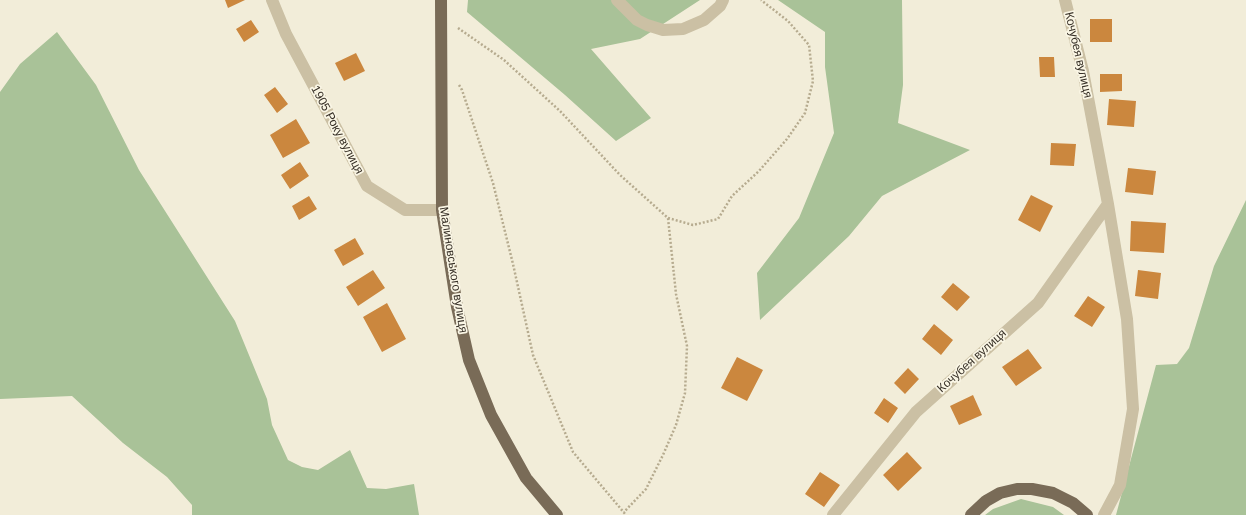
<!DOCTYPE html>
<html>
<head>
<meta charset="utf-8">
<style>
  body { margin:0 }
  canvas { display:block; background:#f2edd9 }
</style>
</head>
<body>
<canvas width="1246" height="515"></canvas>
<script>
const ctx = document.querySelector('canvas').getContext('2d');
ctx.lineJoin = 'round';
function fill(path, color) { ctx.fillStyle = color; ctx.fill(path, 'evenodd'); }
const poly = rows => new Path2D(rows.map(r => 'M' + r).join(''));
function strokePath(path, color, width, dash) { ctx.strokeStyle = color; ctx.lineWidth = width; ctx.lineCap = dash ? 'butt' : 'round'; ctx.setLineDash(dash || []); ctx.stroke(path); }
function write(font, color, halo, rows, align = 'center') {
  ctx.font = font + ' Helvetica,sans-serif'; ctx.lineWidth = 3.5; ctx.setLineDash([]); ctx.textBaseline = 'middle'; ctx.strokeStyle = halo; ctx.fillStyle = color; for (const [text, x, y, turn = 0] of rows) {
    ctx.save(); ctx.translate(x, y); ctx.rotate((+turn || 0) * Math.PI / 180); ctx.textAlign = isNaN(turn) ? turn : align; if (halo) ctx.strokeText(text, 0, 0); ctx.fillText(text, 0, 0); ctx.restore();
  }
}
const green = poly([
  [468,0,700,0,640,39,591,49,651,118,616,141,565,95,467,12],
  [778,0,902,0,903,85,898,123,970,150,882,196,849,236,760,320,757,273,799,218,834,133,825,67,825,32],
  [57,32,96,85,139,170,235,321,267,399,272,425,288,460,302,467,318,470,350,450,367,488,386,489,414,484,419,515,192,515,192,505,167,477,123,443,72,396,0,399,0,92,20,64],
  [1246,200,1246,515,1116,515,1156,365,1177,364,1189,348,1214,266],
  [1021,499,1053,507,1064,515,985,515,993,509]
]);
const building = poly([
  [225,0,245,0,228,8],
  [1090,19,1112,19,1112,42,1090,42],
  [251,20,259,32,244,42,236,29],
  [356,53,365,71,344,81,335,63],
  [1039,57,1054,57,1055,77,1040,77],
  [1100,74,1122,74,1122,91,1100,92],
  [275,87,288,104,277,113,264,95],
  [1109,99,1136,101,1134,127,1107,125],
  [296,119,310,143,283,158,270,135],
  [1051,143,1076,144,1074,166,1050,165],
  [300,162,309,176,290,189,281,175],
  [1128,168,1156,171,1153,195,1125,192],
  [1031,195,1053,206,1040,232,1018,220],
  [309,196,317,209,299,220,292,206],
  [1131,221,1166,223,1164,253,1130,251],
  [355,238,364,254,343,266,334,250],
  [373,270,385,288,358,306,346,287],
  [1138,270,1161,273,1158,299,1135,296],
  [953,283,970,297,957,311,941,297],
  [1088,296,1105,307,1092,327,1074,316],
  [387,303,406,339,382,352,363,317],
  [934,324,953,340,941,355,922,339],
  [1028,349,1042,368,1016,386,1002,367],
  [737,357,763,370,747,401,721,388],
  [908,368,919,379,905,394,894,383],
  [973,395,982,415,959,425,950,406],
  [884,398,898,408,888,423,874,413],
  [907,452,922,468,898,491,883,475],
  [820,472,840,485,824,507,805,494]
]);
const path = poly([
  [458,28,504,60,560,111,620,175,668,218,676,294,687,346,685,393,676,425,663,455,646,489,624,512],
  [459,85,462,90,493,183,513,264,533,355,573,452,626,515],
  [668,218,693,225,718,219,732,196,759,171,787,139,805,113,813,81,809,45,788,21,761,0]
]);
const minor = poly([
  [272,0,286,34,367,186,405,210,442,210],
  [617,0,637,20,647,25,663,30,683,29,704,20,720,6,723,0],
  [1065,0,1083,71,1108,204,1127,319,1133,409,1120,485,1104,515],
  [833,515,916,412,1038,303,1108,204]
]);
const major = poly([
  [441,0,442,210,457,307,469,360,491,415,526,478,557,515],
  [971,515,986,501,1000,493,1017,489,1032,489,1053,493,1073,503,1087,515]
]);
const streetNames = [
  ["Кочубея вулиця",1078,55,77],
  ["1905 Року вулиця",337,130,62],
  ["Малиновського вулиця",453,270,81],
  ["Кочубея вулиця",972,361,-42]
];
fill(green, '#a9c298');
fill(building, '#cb873e');
strokePath(path, '#b6ab8f', 2.5, [2, 2]);
strokePath(minor, '#cbc0a4', 12);
strokePath(major, '#796b57', 12);
write('12px', '#362f26', '#faf6e5', streetNames);
</script>
</body>
</html>
